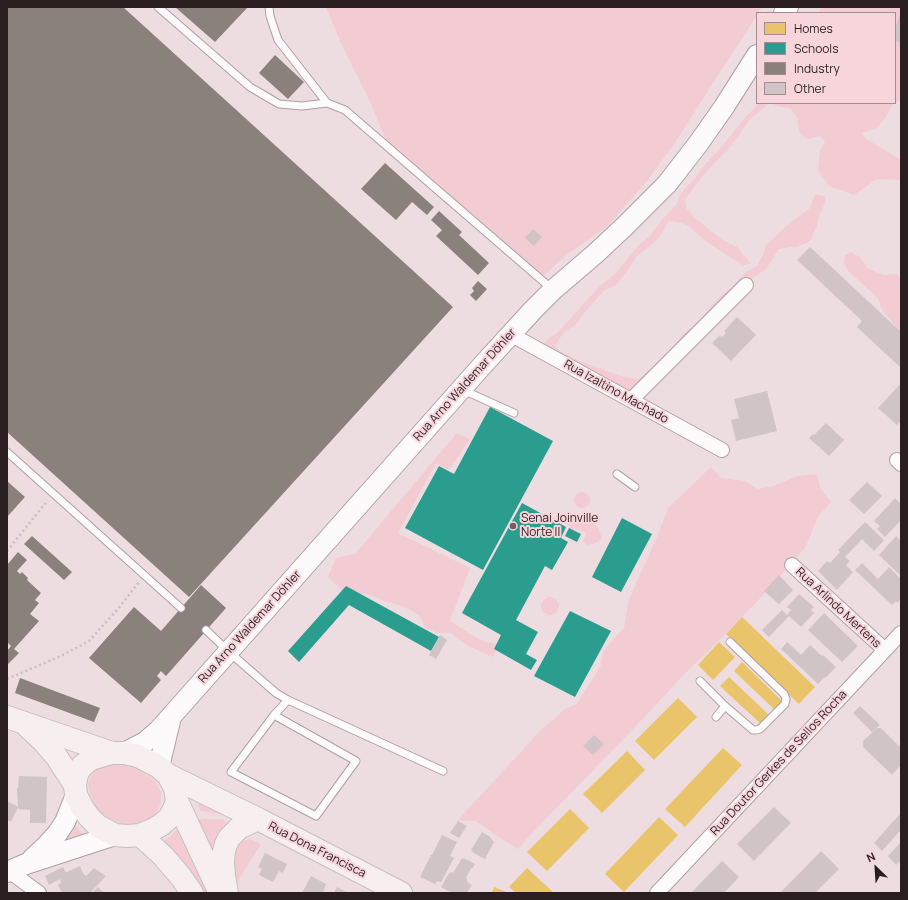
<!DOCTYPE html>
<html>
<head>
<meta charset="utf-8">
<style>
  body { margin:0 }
  #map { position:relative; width:908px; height:900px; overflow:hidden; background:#eedde0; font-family:Manrope,sans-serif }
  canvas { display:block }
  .frame { position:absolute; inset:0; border:8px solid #2a1e20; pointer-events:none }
  .legend { position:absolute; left:756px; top:12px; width:140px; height:92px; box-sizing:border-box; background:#f6d5db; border:1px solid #a48c90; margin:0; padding:5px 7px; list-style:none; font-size:12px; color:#2a1e20 }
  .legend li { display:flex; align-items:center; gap:8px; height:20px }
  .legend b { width:20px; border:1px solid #a48c90 }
  .north { position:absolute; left:856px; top:848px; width:40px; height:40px; -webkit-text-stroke:3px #f6d5db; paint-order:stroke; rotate:335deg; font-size:11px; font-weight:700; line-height:16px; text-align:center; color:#2a1e20 }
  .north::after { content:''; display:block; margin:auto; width:14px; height:18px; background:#2a1e20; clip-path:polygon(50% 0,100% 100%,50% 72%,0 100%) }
</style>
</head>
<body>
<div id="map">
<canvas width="908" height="900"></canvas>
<div class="frame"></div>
<ul class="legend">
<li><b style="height:11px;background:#e9c46a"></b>Homes</li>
<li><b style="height:11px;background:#2a9d8f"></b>Schools</li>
<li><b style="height:11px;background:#8a817c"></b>Industry</li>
<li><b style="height:11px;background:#d1c4c6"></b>Other</li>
</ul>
<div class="north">N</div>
</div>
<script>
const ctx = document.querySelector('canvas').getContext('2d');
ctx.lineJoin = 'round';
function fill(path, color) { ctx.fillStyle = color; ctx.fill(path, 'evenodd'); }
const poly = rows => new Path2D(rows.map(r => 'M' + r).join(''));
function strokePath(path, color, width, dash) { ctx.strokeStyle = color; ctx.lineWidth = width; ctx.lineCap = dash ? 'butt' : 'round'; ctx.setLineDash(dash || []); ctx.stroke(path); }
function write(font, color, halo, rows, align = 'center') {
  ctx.font = font + ' Manrope,sans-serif'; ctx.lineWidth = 4; ctx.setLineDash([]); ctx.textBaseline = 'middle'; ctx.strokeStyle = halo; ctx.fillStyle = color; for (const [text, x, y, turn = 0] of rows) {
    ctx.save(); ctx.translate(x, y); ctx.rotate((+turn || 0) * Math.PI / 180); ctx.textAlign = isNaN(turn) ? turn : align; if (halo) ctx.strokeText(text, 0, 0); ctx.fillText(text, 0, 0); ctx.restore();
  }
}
const green = poly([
  [326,7,762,7,758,13,757,13,757,15,672,147,646,182,609,225,568,254,542,277,386,140,371,104,341,43],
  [822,7,901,7,901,99,895,103,895,13,818,13],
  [759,103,769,103,765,107,750,119,731,146,705,173,685,199,686,208,695,218,721,239,737,247,751,264,743,265,708,243,689,226,678,222,669,221,658,239,636,257,628,270,616,285,605,290,590,306,576,324,563,333,555,346,559,351,580,361,623,377,639,379,665,357,683,334,702,319,711,306,722,295,733,286,746,272,757,266,763,255,766,245,790,223,810,208,815,194,825,196,825,203,819,216,817,226,810,241,797,247,791,247,779,249,766,269,748,281,642,386,628,390,616,386,542,347,548,339,557,333,599,287,615,274,639,245,651,235,664,217,677,204,679,197,685,188,695,178,707,162,719,150,743,120],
  [772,103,895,103,892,105,886,117,877,128,862,133,866,139,901,160,901,180,877,179,854,195,829,186,818,170,820,151,825,142,820,136,807,139,800,134,797,117,790,108,777,106],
  [851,252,860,257,867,268,876,272,885,275,897,274,901,280,901,335,897,332,894,324,882,310,878,298,848,271,844,263,845,255],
  [457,433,470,439,449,470,436,463,398,533,470,568,450,621,467,632,485,642,498,644,493,657,468,646,451,633,437,633,424,627,421,617,407,608,365,594,342,590,328,577,336,558,355,554],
  [711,467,721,478,745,481,757,489,774,486,797,476,817,474,820,488,831,502,818,517,805,548,754,605,679,680,635,727,533,832,518,849,500,838,476,821,458,820,540,731,565,709,577,704,601,665,603,651,624,628,629,599,658,535,668,508],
  '574 500a8 8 0 1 1 16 0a8 8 0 1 1-16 0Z',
  [577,514,592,520,598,527,602,538,598,542,588,545,583,542,586,533,577,529,571,530,568,524,570,517],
  '541 606a9 9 0 1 1 18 0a9 9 0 1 1-18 0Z',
  [109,764,125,765,135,768,147,775,156,782,161,792,161,802,157,812,150,819,137,825,125,825,108,818,102,813,95,805,90,795,88,783,93,772,100,766],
  [198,803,222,814,200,811],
  [192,819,222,819,231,825,214,855],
  [73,822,81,832,90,839,55,850],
  [181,824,212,893,204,893,161,843,172,835],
  [250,839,261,844,236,884,229,855,240,841]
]);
const homes = poly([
  [742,617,815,687,799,704,726,634],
  [719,642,735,657,713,680,698,665],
  [742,662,783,702,775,710,734,671],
  [729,677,770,716,762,725,720,686],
  [678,698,697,717,654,760,635,741],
  [723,748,742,765,685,827,665,809],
  [627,751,645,770,602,813,583,794],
  [570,809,589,828,547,871,527,852],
  [659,817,678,835,624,892,605,874],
  [527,868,554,893,516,893,509,887],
  [494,887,509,893,492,893]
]);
const schools = poly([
  [490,407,553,441,483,570,405,528,439,466,454,474],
  [522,503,566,527,561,538,568,542,552,570,545,566,516,620,538,632,526,654,537,660,531,670,494,649,501,635,462,613],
  [622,518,652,534,621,592,592,577],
  [569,528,581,534,577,542,565,536],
  [346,586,439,637,431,651,349,605,299,662,288,651],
  [570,611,611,631,575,697,534,676]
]);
const industry = poly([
  [7,7,123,7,453,307,189,597,7,432],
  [175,7,248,7,215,42],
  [275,55,304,82,288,99,259,73],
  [385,163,434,207,427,215,412,202,396,220,361,189],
  [439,211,462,232,459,235,489,263,478,275,436,236,442,230,431,220],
  [478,281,487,289,476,301,470,295,474,291,472,288],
  [7,481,25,497,7,517],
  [32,536,72,572,64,580,24,544],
  [18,552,27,560,17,571,20,574,22,572,28,578,27,580,41,593,35,600,39,603,30,614,39,621,14,649,19,653,7,665,7,651,11,646,7,642,7,565],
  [201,585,226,608,166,676,161,671,157,676,161,680,141,703,89,658,134,607,161,631],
  [20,678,100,708,94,722,15,693]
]);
const building = poly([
  [901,11,901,43,895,41,895,29],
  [533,229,542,237,534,246,525,238],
  [810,247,901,332,901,368,857,327,862,321,797,260],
  [737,317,756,335,731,361,712,343,720,335,722,337,726,333,724,331],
  [901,383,901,421,897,425,878,408],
  [767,391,777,431,736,441,731,420,739,418,734,399],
  [826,423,844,440,829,456,809,438,813,434,814,435],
  [867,482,882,496,864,514,849,500],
  [895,498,901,504,901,520,885,537,877,529,880,526,874,521],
  [865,522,884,540,874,551,862,539,845,557,850,561,846,565,853,572,837,590,818,571,827,561,830,563,840,552,838,550],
  [896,536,901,541,901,576,879,555],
  [862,563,878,579,889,567,901,579,901,599,897,603,896,601,892,605,855,570],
  [779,575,793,590,779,604,764,591],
  [799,594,814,607,811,610,814,613,801,627,789,616,769,637,762,630,782,610,787,615,791,610,787,607],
  [824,613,858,646,842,662,808,630],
  [440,635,447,640,436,659,429,655],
  [787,642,801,655,810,645,822,656,823,655,836,667,825,678,824,677,818,684,781,649],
  [860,706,880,725,872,732,853,713],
  [877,728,881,728,901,748,901,765,892,775,863,747,863,741],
  [594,735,604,744,593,755,583,746],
  [19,776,47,777,46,823,30,823,30,810,18,809,17,788,18,788],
  [7,801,18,807,11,822,7,820],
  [774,807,791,823,754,861,737,844],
  [899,815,901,817,901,830,882,851,874,843],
  [458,821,467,826,459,838,450,833],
  [482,832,489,836,494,842,485,859,472,852,473,851,471,850],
  [442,835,457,842,450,856,454,858,441,882,437,881,435,884,420,877,431,855,432,855],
  [901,842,901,860,896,865,888,856],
  [821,851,839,869,815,893,780,893],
  [265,853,287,864,283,873,279,871,273,882,259,875,262,869,258,867],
  [462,858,463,859,464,858,475,864,472,869,471,868,466,878,468,883,472,885,467,893,452,893,441,887,449,873,450,874,451,872,453,873],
  [722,861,739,877,724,893,691,893],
  [80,866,83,873,86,876,94,868,106,876,90,893,63,893,61,891,58,885,61,883,60,879,49,885,45,876,63,867,65,871,67,872],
  [311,876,326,884,323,893,302,893],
  [98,887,104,893,92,893],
  [337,887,348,893,334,893]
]);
const path = poly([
  [7,551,48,500],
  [7,679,61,656,89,641,118,609,139,582]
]);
const lane = poly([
  [158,7,250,87,279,104,302,106,327,103,345,110,552,289],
  [269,7,270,16,278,40,327,103],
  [463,390,514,413],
  [7,452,181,608],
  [617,474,635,487],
  [206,630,229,652,276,693,288,700,443,771],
  [700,681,725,706,753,730,756,730,760,729,785,704,786,699,784,694,730,642],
  [274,715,356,761,316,816,231,772,274,715,288,700],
  [716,717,725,706]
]);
const street = poly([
  [510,334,722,450],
  [631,400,746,285],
  [897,460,901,464],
  [792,565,885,650],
  [9,871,39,893],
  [657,893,901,633]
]);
const secondary = poly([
  [784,13,788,7],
  [124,753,145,742,159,730,480,368,532,311,553,290,595,254,625,226,667,184,698,144,724,107,757,55],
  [159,767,171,717],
  [32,859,47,845,57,834,65,822,76,795],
  [7,872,26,864,115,835]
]);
const primary = poly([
  [7,717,112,753],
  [27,726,44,742,56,756,75,785],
  [112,753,124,753,138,756,159,767,168,775,175,788,177,801,174,809,169,818,161,825,152,830,140,835,127,836,115,835,98,826,89,817,82,807,76,795,75,785,77,774,82,766,91,759,101,756,112,753],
  [168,775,258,819,401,893],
  [177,801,220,893],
  [140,835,163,856,181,877,192,893],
  [227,893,224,876,223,861,224,851,226,844,229,838,239,828,258,819]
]);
const markers = [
  [513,526,4,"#6f6163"]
];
const streetNames = [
  ["Rua Arno Waldemar Döhler",465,385,-48],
  ["Rua Izaltino Machado",616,392,29],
  ["Rua Arlindo Mertens",838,608,43],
  ["Rua Arno Waldemar Döhler",250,627,-48],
  ["Rua Doutor Gerkes de Sellos Rocha",779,763,-47],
  ["Rua Dona Francisca",317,850,27]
];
const poiNames = [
  ["Senai Joinville",521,519],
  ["Norte II",521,533]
];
fill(green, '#f2cbd3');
fill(homes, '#e9c46a');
fill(schools, '#2a9d8f');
fill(industry, '#8a817c');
fill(building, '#d1c4c6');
strokePath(lane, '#aea0a4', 9);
strokePath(street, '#aea0a4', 16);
strokePath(secondary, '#aea0a4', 22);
strokePath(primary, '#c6bebf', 24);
strokePath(path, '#c6bfc0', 2.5, [2, 3]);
strokePath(lane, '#fcfafa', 7);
strokePath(street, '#fcfafa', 14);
strokePath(secondary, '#fcfafa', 20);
strokePath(primary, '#f6eeef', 22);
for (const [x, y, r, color] of markers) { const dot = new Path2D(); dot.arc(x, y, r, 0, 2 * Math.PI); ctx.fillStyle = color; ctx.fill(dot); strokePath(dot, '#f6d5db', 1.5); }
write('12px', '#2a1e20', '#f6d5db', streetNames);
write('12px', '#2a1e20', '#f6d5db', poiNames, 'left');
</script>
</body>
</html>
